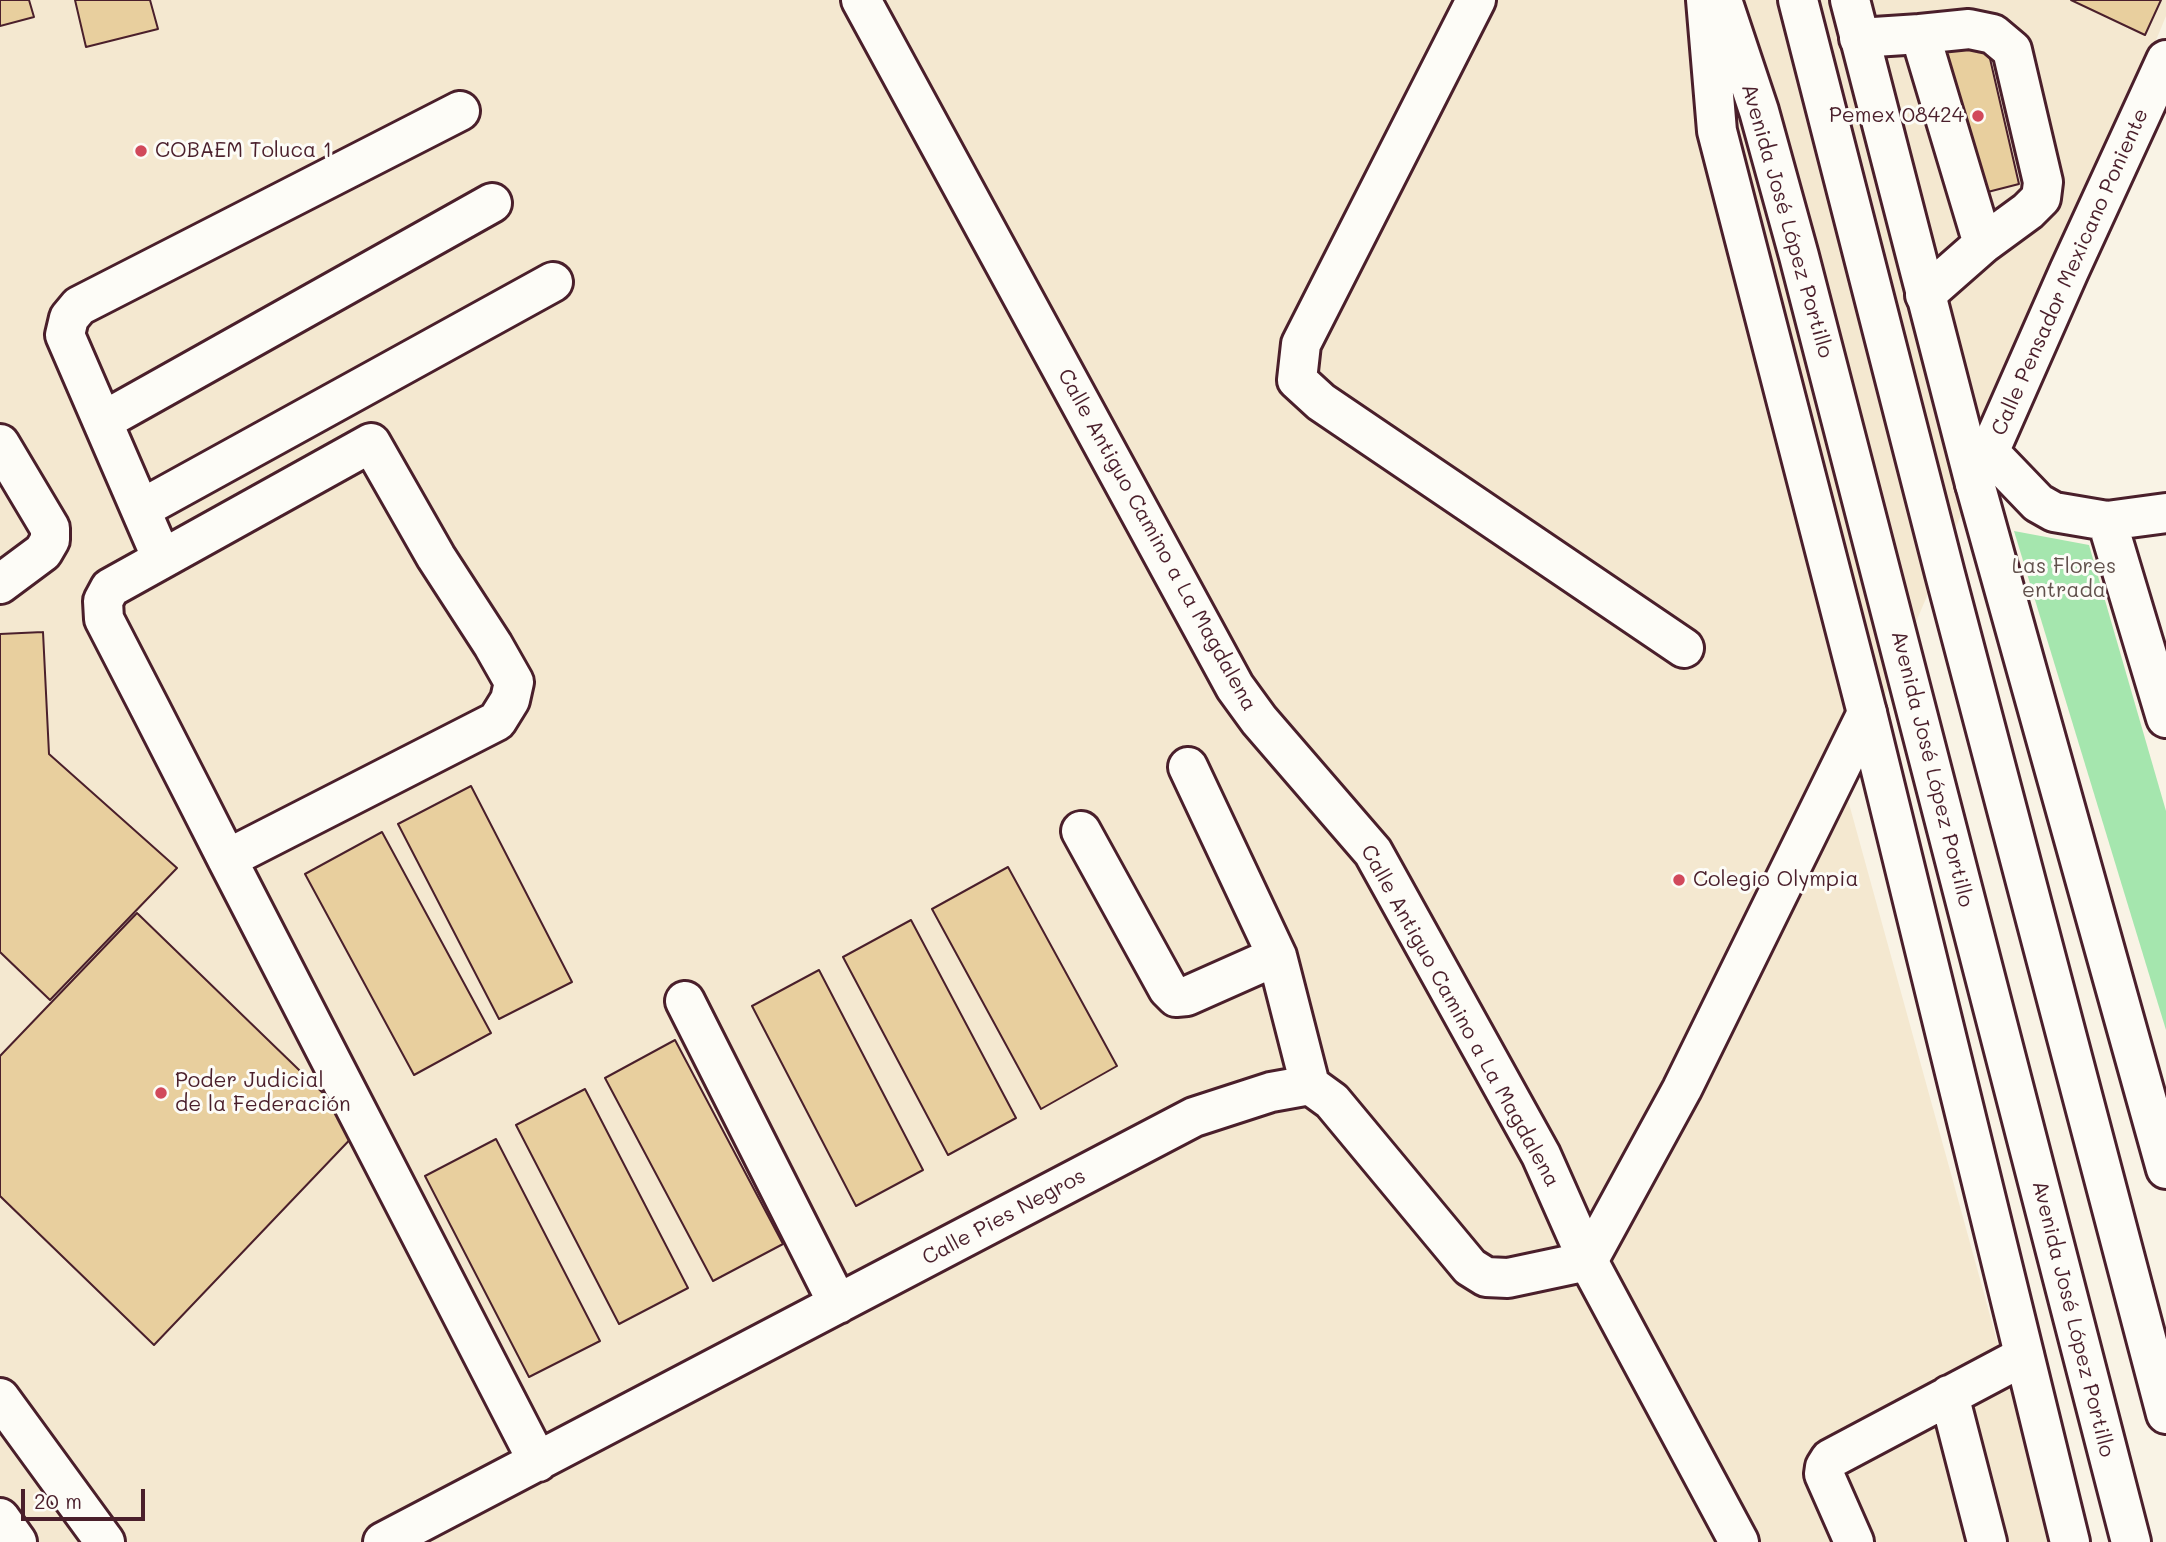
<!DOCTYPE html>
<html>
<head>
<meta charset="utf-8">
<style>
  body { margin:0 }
  #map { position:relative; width:2166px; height:1542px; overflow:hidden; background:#f9f3e5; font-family:Mali,sans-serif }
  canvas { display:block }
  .scale { position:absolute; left:21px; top:1489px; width:124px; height:32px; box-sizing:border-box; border:4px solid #4a1f2b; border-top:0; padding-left:9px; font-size:21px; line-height:24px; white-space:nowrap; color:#4a1f2b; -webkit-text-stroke:5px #fdfcf7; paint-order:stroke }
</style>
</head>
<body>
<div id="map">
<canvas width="2166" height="1542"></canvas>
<div class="scale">20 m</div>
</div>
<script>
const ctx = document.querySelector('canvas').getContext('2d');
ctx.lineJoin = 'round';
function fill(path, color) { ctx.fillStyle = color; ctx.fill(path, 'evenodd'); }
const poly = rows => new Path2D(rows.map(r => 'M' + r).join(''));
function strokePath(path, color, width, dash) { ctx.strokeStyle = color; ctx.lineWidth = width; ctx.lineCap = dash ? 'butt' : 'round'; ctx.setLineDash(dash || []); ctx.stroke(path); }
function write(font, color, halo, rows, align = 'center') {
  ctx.font = font + ' Mali,sans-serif'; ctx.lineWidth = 6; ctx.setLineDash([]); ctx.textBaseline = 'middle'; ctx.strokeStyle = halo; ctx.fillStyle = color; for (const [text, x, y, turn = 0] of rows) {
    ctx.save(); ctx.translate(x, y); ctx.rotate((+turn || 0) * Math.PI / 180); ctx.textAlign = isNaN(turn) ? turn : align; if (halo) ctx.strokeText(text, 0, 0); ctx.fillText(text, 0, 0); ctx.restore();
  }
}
const built = poly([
  [0,0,2166,0,2166,16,1947,549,1845,789,2037,1486,2050,1542,0,1542]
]);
const green = poly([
  [2014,531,2089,545,2166,811,2166,1030]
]);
const building = poly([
  [0,0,29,0,34,17,0,26,0,0],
  [75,0,150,0,158,29,86,47,75,0],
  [2071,0,2161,0,2145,35,2071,0],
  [1985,37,2019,184,1972,196,1937,48,1985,37],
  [43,632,49,754,177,868,50,1000,0,952,0,634,43,632],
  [471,786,572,982,499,1019,398,824,471,786],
  [382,832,491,1033,414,1075,305,874,382,832],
  [1008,867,1117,1066,1041,1109,932,909,1008,867],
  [137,913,360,1129,154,1345,0,1196,0,1056,137,913],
  [911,920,1016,1118,948,1155,843,957,911,920],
  [819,970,923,1170,856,1206,752,1006,819,970],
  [675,1040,783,1244,713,1281,605,1078,675,1040],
  [585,1089,688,1288,619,1324,516,1125,585,1089],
  [496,1139,600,1341,529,1377,425,1176,496,1139]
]);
const minor = poly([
  [1476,0,1301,344,1297,380,1321,402,1684,648],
  [1920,34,1969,29,1993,34,2012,50,2043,182,2041,198,2028,211,1983,244],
  [1859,38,1920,34,1983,244,1925,295],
  [103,421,492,203],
  [0,444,50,528,50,540,43,552,0,584],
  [1989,452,2038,503,2054,512,2107,521,2166,513],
  [1975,484,2069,271,2166,60],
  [141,509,553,282],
  [2107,521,2166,718],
  [162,559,65,335,69,318,79,306,460,111],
  [1188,767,1277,956],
  [1081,831,1168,989,1176,997,1187,996,1277,956,1310,1085],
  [227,859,497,721,510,700,514,682,493,645,436,557,371,443,110,588,103,601,104,619,150,708,194,794,227,859,538,1462],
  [685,1001,838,1304],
  [1949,1395,1987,1542],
  [0,1398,105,1542],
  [0,1518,17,1542],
  [383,1542,1194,1117,1271,1092,1310,1085,1332,1101,1470,1267,1486,1277,1508,1278,1588,1261,1682,1089,1867,713],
  [1854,1542,1824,1474,1825,1467,1830,1459,2024,1356]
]);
const major = poly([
  [861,0,1235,687,1259,720,1373,852,1541,1155,1588,1261,1739,1542],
  [1706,0,1717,131,1867,713,2070,1542],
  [1722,0,1759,111,1799,256,2131,1542],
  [1798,0,1945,574,2166,1414],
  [1850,0,1975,484,2166,1169]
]);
const markers = [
  [1978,116,7,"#d1495b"],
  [141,151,7,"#d1495b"],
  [1679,880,7,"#d1495b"],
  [161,1093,7,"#d1495b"]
];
const poiNames = [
  ["Pemex 08424",1964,116,"right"],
  ["COBAEM Toluca 1",155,151],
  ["Colegio Olympia",1693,880],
  ["Poder Judicial",175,1081],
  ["de la Federación",175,1105]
];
const streetNames = [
  ["Avenida José López Portillo",1787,221,74],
  ["Calle Pensador Mexicano Poniente",2070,272,-66],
  ["Calle Antiguo Camino a La Magdalena",1157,540,61],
  ["Avenida José López Portillo",1932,769,76],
  ["Calle Antiguo Camino a La Magdalena",1460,1016,61],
  ["Calle Pies Negros",1004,1217,-28],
  ["Avenida José López Portillo",2073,1319,76]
];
const parkNames = [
  ["Las Flores",2064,567],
  ["entrada",2064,591]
];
fill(built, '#f4e8d0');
fill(green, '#a5e6ae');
fill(building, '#e8cf9e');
strokePath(building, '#4a1f2b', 2);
strokePath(minor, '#4a1f2b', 44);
strokePath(major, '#4a1f2b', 44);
strokePath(minor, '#fdfcf7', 38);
strokePath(major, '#fdfcf7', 38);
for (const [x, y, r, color] of markers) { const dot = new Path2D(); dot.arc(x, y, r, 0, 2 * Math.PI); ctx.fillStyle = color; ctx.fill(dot); strokePath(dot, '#fdfcf7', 2.5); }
write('21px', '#4a1f2b', '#fdfcf7', poiNames, 'left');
write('21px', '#4a1f2b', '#fdfcf7', streetNames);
write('21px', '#61514c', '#fdfcf7', parkNames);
</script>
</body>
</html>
